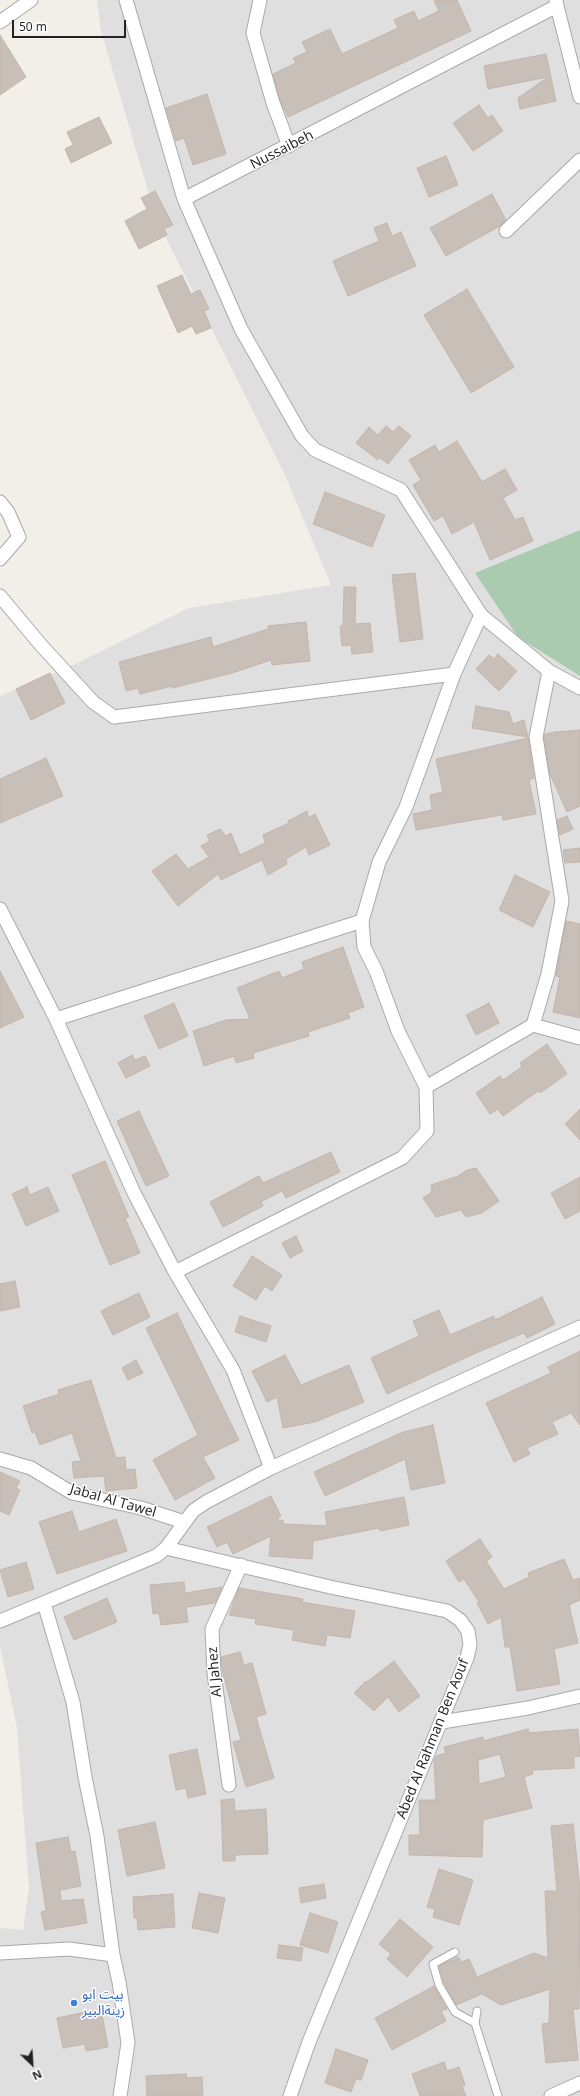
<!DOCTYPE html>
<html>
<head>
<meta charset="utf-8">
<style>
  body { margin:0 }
  #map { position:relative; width:580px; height:2096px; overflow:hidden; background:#f2efe9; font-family:"Open Sans",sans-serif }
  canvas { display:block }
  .north { position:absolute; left:12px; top:2044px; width:40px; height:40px; -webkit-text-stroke:3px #fff; paint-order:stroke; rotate:155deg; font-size:11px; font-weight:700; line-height:16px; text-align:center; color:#222 }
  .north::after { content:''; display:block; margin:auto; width:14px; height:18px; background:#222; clip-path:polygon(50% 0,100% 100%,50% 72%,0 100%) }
  .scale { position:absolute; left:12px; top:20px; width:114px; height:18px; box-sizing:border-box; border:2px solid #222; border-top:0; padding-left:5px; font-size:12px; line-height:14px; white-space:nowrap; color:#222; -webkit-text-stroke:3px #fff; paint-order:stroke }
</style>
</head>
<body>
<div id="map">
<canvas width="580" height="2096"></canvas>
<div class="north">N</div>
<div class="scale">50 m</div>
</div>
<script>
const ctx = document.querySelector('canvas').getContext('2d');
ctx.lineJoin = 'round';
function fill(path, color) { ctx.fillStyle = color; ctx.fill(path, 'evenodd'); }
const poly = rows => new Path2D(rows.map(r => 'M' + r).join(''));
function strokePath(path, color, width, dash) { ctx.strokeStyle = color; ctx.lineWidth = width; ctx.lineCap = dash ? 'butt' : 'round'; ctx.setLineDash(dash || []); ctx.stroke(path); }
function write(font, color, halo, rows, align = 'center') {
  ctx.font = font + ' "Open Sans","Noto Sans Arabic",sans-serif'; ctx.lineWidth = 3; ctx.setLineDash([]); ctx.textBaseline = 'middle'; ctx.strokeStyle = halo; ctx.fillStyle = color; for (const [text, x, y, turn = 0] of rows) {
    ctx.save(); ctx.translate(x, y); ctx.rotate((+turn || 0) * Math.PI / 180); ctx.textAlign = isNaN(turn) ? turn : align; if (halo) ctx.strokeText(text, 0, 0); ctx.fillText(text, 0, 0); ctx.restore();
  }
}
const residential = poly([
  [97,0,580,0,580,2096,0,2096,0,1928,23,1930,29,1888,17,1728,0,1646,0,696,75,664,189,608,331,585,285,475,156,218,101,31]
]);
const cemetery = poly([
  [580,530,580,676,518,637,475,573]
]);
const building = poly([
  [434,0,457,0,471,31,288,117,280,100,273,74,296,63,293,58,307,52,302,42,330,29,342,54,398,28,394,20,414,11,418,21,439,11,434,0],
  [0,35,26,77,0,95,0,35],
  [546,54,556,101,520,109,518,98,548,77,488,89,484,66,546,54],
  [207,94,226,154,193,165,184,138,176,141,166,108,207,94],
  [479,105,488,118,492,115,503,131,473,151,453,123,479,105],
  [99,117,112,143,71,163,65,149,73,145,67,132,99,117],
  [446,156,458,185,429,197,417,168,446,156],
  [155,191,173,225,164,229,167,235,139,249,125,221,147,209,141,198,155,191],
  [492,194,506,220,500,226,446,256,430,228,492,194],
  [387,223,392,236,401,232,416,266,348,296,333,261,379,241,374,228,387,223],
  [182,275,191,294,200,290,209,309,204,311,211,328,196,334,192,326,178,333,157,286,182,275],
  [467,289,514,367,471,393,424,315,467,289],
  [386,426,393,432,399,426,411,436,388,464,379,457,378,460,356,443,369,427,378,435,386,426],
  [457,441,482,482,505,469,517,490,503,498,515,520,523,517,533,541,490,560,474,522,452,534,443,516,434,521,413,485,421,480,409,460,435,445,439,452,457,441],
  [325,492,385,515,372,547,313,524,325,492],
  [415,573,423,639,400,642,392,575,415,573],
  [344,587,356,587,355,624,370,623,373,652,352,654,351,645,342,646,340,626,343,626,344,587],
  [306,622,310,661,272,665,271,660,232,673,172,688,172,686,140,694,138,688,126,691,119,662,211,637,213,647,268,629,268,626,306,622],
  [498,654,517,671,499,691,476,669,489,655,494,659,498,654],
  [50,673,65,703,31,720,16,689,50,673],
  [476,706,509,712,513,724,524,720,528,737,472,728,476,706],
  [580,730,580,806,567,812,550,774,544,737,545,734,555,732,580,730],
  [528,738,534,778,529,780,536,814,503,820,502,815,416,830,413,814,432,810,430,795,443,792,436,759,528,738],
  [46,758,63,796,0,823,0,779,46,758],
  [307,811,308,818,315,814,330,845,309,855,306,847,286,859,287,864,268,875,262,860,221,880,218,874,178,906,152,871,176,854,188,869,209,857,201,846,210,841,207,835,220,829,226,836,231,833,240,855,265,843,263,835,289,823,288,821,307,811],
  [567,816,573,829,560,835,557,820,567,816],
  [580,848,580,862,565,863,563,850,580,848],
  [515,875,550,892,533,927,499,910,515,875],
  [566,921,580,924,580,1018,553,1012,560,977,556,976,566,921],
  [343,947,364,1007,348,1013,350,1018,308,1032,309,1036,253,1053,254,1058,236,1063,234,1056,204,1066,193,1031,226,1020,250,1019,237,988,279,971,282,978,304,969,302,962,343,947],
  [0,971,24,1017,0,1028,0,971],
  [174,1003,188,1036,159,1049,144,1016,174,1003],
  [489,1003,499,1023,476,1035,466,1015,489,1003],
  [547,1044,567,1074,540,1093,538,1091,503,1116,498,1109,490,1114,476,1093,500,1076,503,1080,522,1067,520,1063,547,1044],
  [132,1055,135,1060,145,1056,150,1066,126,1078,118,1063,132,1055],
  [580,1109,580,1140,565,1124,580,1109],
  [139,1111,169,1176,146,1186,117,1121,139,1111],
  [331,1152,340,1172,286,1198,282,1191,261,1202,263,1206,223,1227,210,1202,259,1176,263,1183,331,1152],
  [105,1161,129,1217,125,1218,140,1253,110,1265,72,1175,105,1161],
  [476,1168,499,1201,482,1213,466,1217,461,1210,436,1217,423,1198,432,1192,431,1185,458,1176,467,1170,476,1168],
  [580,1177,580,1211,565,1219,551,1193,580,1177],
  [27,1187,30,1195,48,1187,59,1211,26,1226,12,1194,27,1187],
  [296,1236,303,1251,290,1258,282,1243,296,1236],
  [252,1256,282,1275,272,1291,265,1286,256,1300,233,1286,252,1256],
  [15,1281,20,1307,0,1311,0,1284,15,1281],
  [139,1293,150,1317,113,1335,101,1311,139,1293],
  [542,1297,555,1324,527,1338,524,1333,476,1353,387,1394,371,1358,419,1336,413,1321,439,1310,450,1335,494,1316,495,1320,542,1297],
  [177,1313,239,1440,203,1457,215,1478,175,1500,153,1460,198,1435,146,1328,177,1313],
  [240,1316,271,1326,266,1342,235,1332,240,1316],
  [580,1351,580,1425,571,1413,552,1422,558,1434,527,1448,530,1454,514,1462,486,1403,551,1373,548,1367,580,1351],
  [285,1355,301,1385,349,1365,364,1402,315,1422,283,1428,277,1397,267,1402,252,1371,285,1355],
  [136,1360,143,1373,128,1380,122,1368,136,1360],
  [91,1380,116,1458,125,1457,126,1470,135,1469,137,1488,106,1491,104,1476,74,1478,72,1462,81,1461,72,1433,40,1445,35,1432,32,1433,23,1406,59,1394,58,1390,91,1380],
  [433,1425,445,1483,411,1490,405,1459,325,1496,314,1472,403,1432,433,1425],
  [0,1472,20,1481,16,1488,20,1490,9,1515,0,1511,0,1472],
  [271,1496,281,1516,278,1518,279,1521,283,1520,284,1524,327,1526,325,1512,404,1497,409,1525,380,1531,379,1528,313,1541,312,1559,269,1556,271,1536,233,1554,227,1542,217,1547,207,1527,271,1496],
  [72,1511,79,1532,116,1519,127,1551,57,1574,39,1522,72,1511],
  [480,1539,492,1557,486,1561,504,1589,529,1577,528,1573,564,1559,573,1580,580,1578,580,1600,569,1605,578,1643,554,1649,560,1684,517,1691,510,1647,505,1647,501,1617,488,1624,477,1603,479,1602,464,1579,459,1582,446,1561,480,1539],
  [26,1562,34,1589,8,1597,0,1570,26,1562],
  [184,1582,185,1593,222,1587,215,1603,186,1607,188,1622,161,1625,159,1613,153,1614,150,1585,184,1582],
  [239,1588,303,1599,302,1602,355,1611,350,1638,327,1635,325,1646,292,1640,294,1630,255,1624,256,1619,229,1615,239,1588],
  [107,1598,117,1622,74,1640,64,1617,107,1598],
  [240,1652,244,1665,252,1663,266,1714,256,1717,274,1778,246,1787,233,1742,241,1740,222,1670,221,1657,240,1652],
  [394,1661,420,1696,399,1712,388,1697,374,1711,354,1693,366,1681,367,1682,394,1661],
  [528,1729,529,1733,578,1729,580,1756,574,1757,574,1768,532,1770,533,1774,524,1777,532,1808,483,1820,482,1857,409,1855,409,1835,420,1835,419,1800,436,1800,434,1760,436,1756,446,1753,444,1747,483,1737,483,1741,528,1729],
  [500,1754,506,1777,479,1784,478,1760,500,1754],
  [197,1749,206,1794,188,1798,186,1788,176,1790,169,1755,197,1749],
  [234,1799,235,1811,266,1809,268,1854,235,1855,235,1861,223,1861,221,1800,234,1799],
  [155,1822,165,1868,127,1876,118,1830,155,1822],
  [573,1824,580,1889,579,2009,573,2009,578,2060,546,2063,542,2024,549,2023,550,1989,501,2005,482,1994,456,2005,444,1983,439,1966,459,1957,461,1962,469,1959,477,1977,534,1953,548,1958,545,1891,557,1891,551,1826,573,1824],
  [68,1837,71,1852,75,1851,81,1886,60,1890,61,1901,83,1899,87,1923,45,1930,41,1912,46,1911,36,1843,68,1837],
  [439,1869,473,1880,459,1925,433,1917,435,1909,427,1907,439,1869],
  [324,1884,326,1898,301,1903,299,1888,324,1884],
  [199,1893,225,1898,218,1933,192,1928,199,1893],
  [173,1894,175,1927,138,1930,137,1918,134,1918,133,1897,173,1894],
  [310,1913,338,1922,328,1953,300,1945,310,1913],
  [400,1919,433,1947,407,1977,387,1959,391,1954,379,1944,400,1919],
  [279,1945,303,1948,301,1961,277,1958,279,1945],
  [434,1986,447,2009,441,2011,446,2021,392,2050,375,2018,434,1986],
  [101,2009,108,2047,86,2051,85,2044,63,2048,57,2018,101,2009],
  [336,2049,368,2060,361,2080,356,2079,351,2092,325,2083,336,2049],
  [444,2062,447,2071,459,2067,465,2085,462,2086,466,2096,420,2096,412,2074,444,2062],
  [186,2074,187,2078,202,2077,203,2096,147,2096,146,2076,186,2074]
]);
const lane = poly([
  [455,1952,433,1964,439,1985,455,2012,475,2023],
  [477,2011,475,2023,498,2096]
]);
const street = poly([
  [126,0,184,199,241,329,302,436,315,450,401,490,481,615,454,674,406,807,379,862,362,921,364,947,376,971,398,1031,426,1087,427,1131,402,1158,175,1272],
  [260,0,253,33,273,103,289,146],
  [557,6,580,97],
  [0,22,31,0],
  [184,199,557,6,556,0],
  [506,231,580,160],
  [0,502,8,512,19,537,0,559],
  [0,596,40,644,93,702,114,717,454,674],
  [481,615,549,671,580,688],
  [0,909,56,1019,134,1193,175,1272,233,1370,271,1468],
  [56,1019,362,921],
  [533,1025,548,974,562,901,536,737,549,671],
  [426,1087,533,1025,580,1038],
  [0,1459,31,1468,72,1493,141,1508,184,1522],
  [166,1548,330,1587,447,1611,460,1620,468,1631,470,1645,467,1658,309,2042,290,2096],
  [44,1603,73,1702,85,1777,97,1836,113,1955,119,1982,128,2043,120,2096],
  [0,1621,156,1556,166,1548,193,1511,206,1502,271,1468,580,1327],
  [442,1722,528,1708,580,1696],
  [229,1785,214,1673,212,1629,241,1565],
  [0,1953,69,1949,113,1955],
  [551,2096,580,2083]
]);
const markers = [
  [74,2003,4,"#3f7fe0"]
];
const streetNames = [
  ["Nussaibeh",282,150,-27],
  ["Jabal Al Tawel",113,1501,16],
  ["Al Jahez",215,1672,-95],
  ["Abed Al Rahman Ben Aouf",433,1739,-68]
];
const shopNames = [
  ["بيت ابو",82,1995],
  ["زينةالبير",82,2011]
];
fill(residential, '#e0dfdf');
fill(cemetery, '#aacbaf');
fill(building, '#c7bfb8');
strokePath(building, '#c4b6ab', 1);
strokePath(lane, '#a9a9a9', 9);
strokePath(street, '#a9a9a9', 15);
strokePath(lane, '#fff', 7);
strokePath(street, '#fff', 13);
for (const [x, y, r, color] of markers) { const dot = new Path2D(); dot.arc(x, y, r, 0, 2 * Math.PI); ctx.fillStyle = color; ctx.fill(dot); strokePath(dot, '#fff', 1.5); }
write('14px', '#222', '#fff', streetNames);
write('14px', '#366cbe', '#fff', shopNames, 'left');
</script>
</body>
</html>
